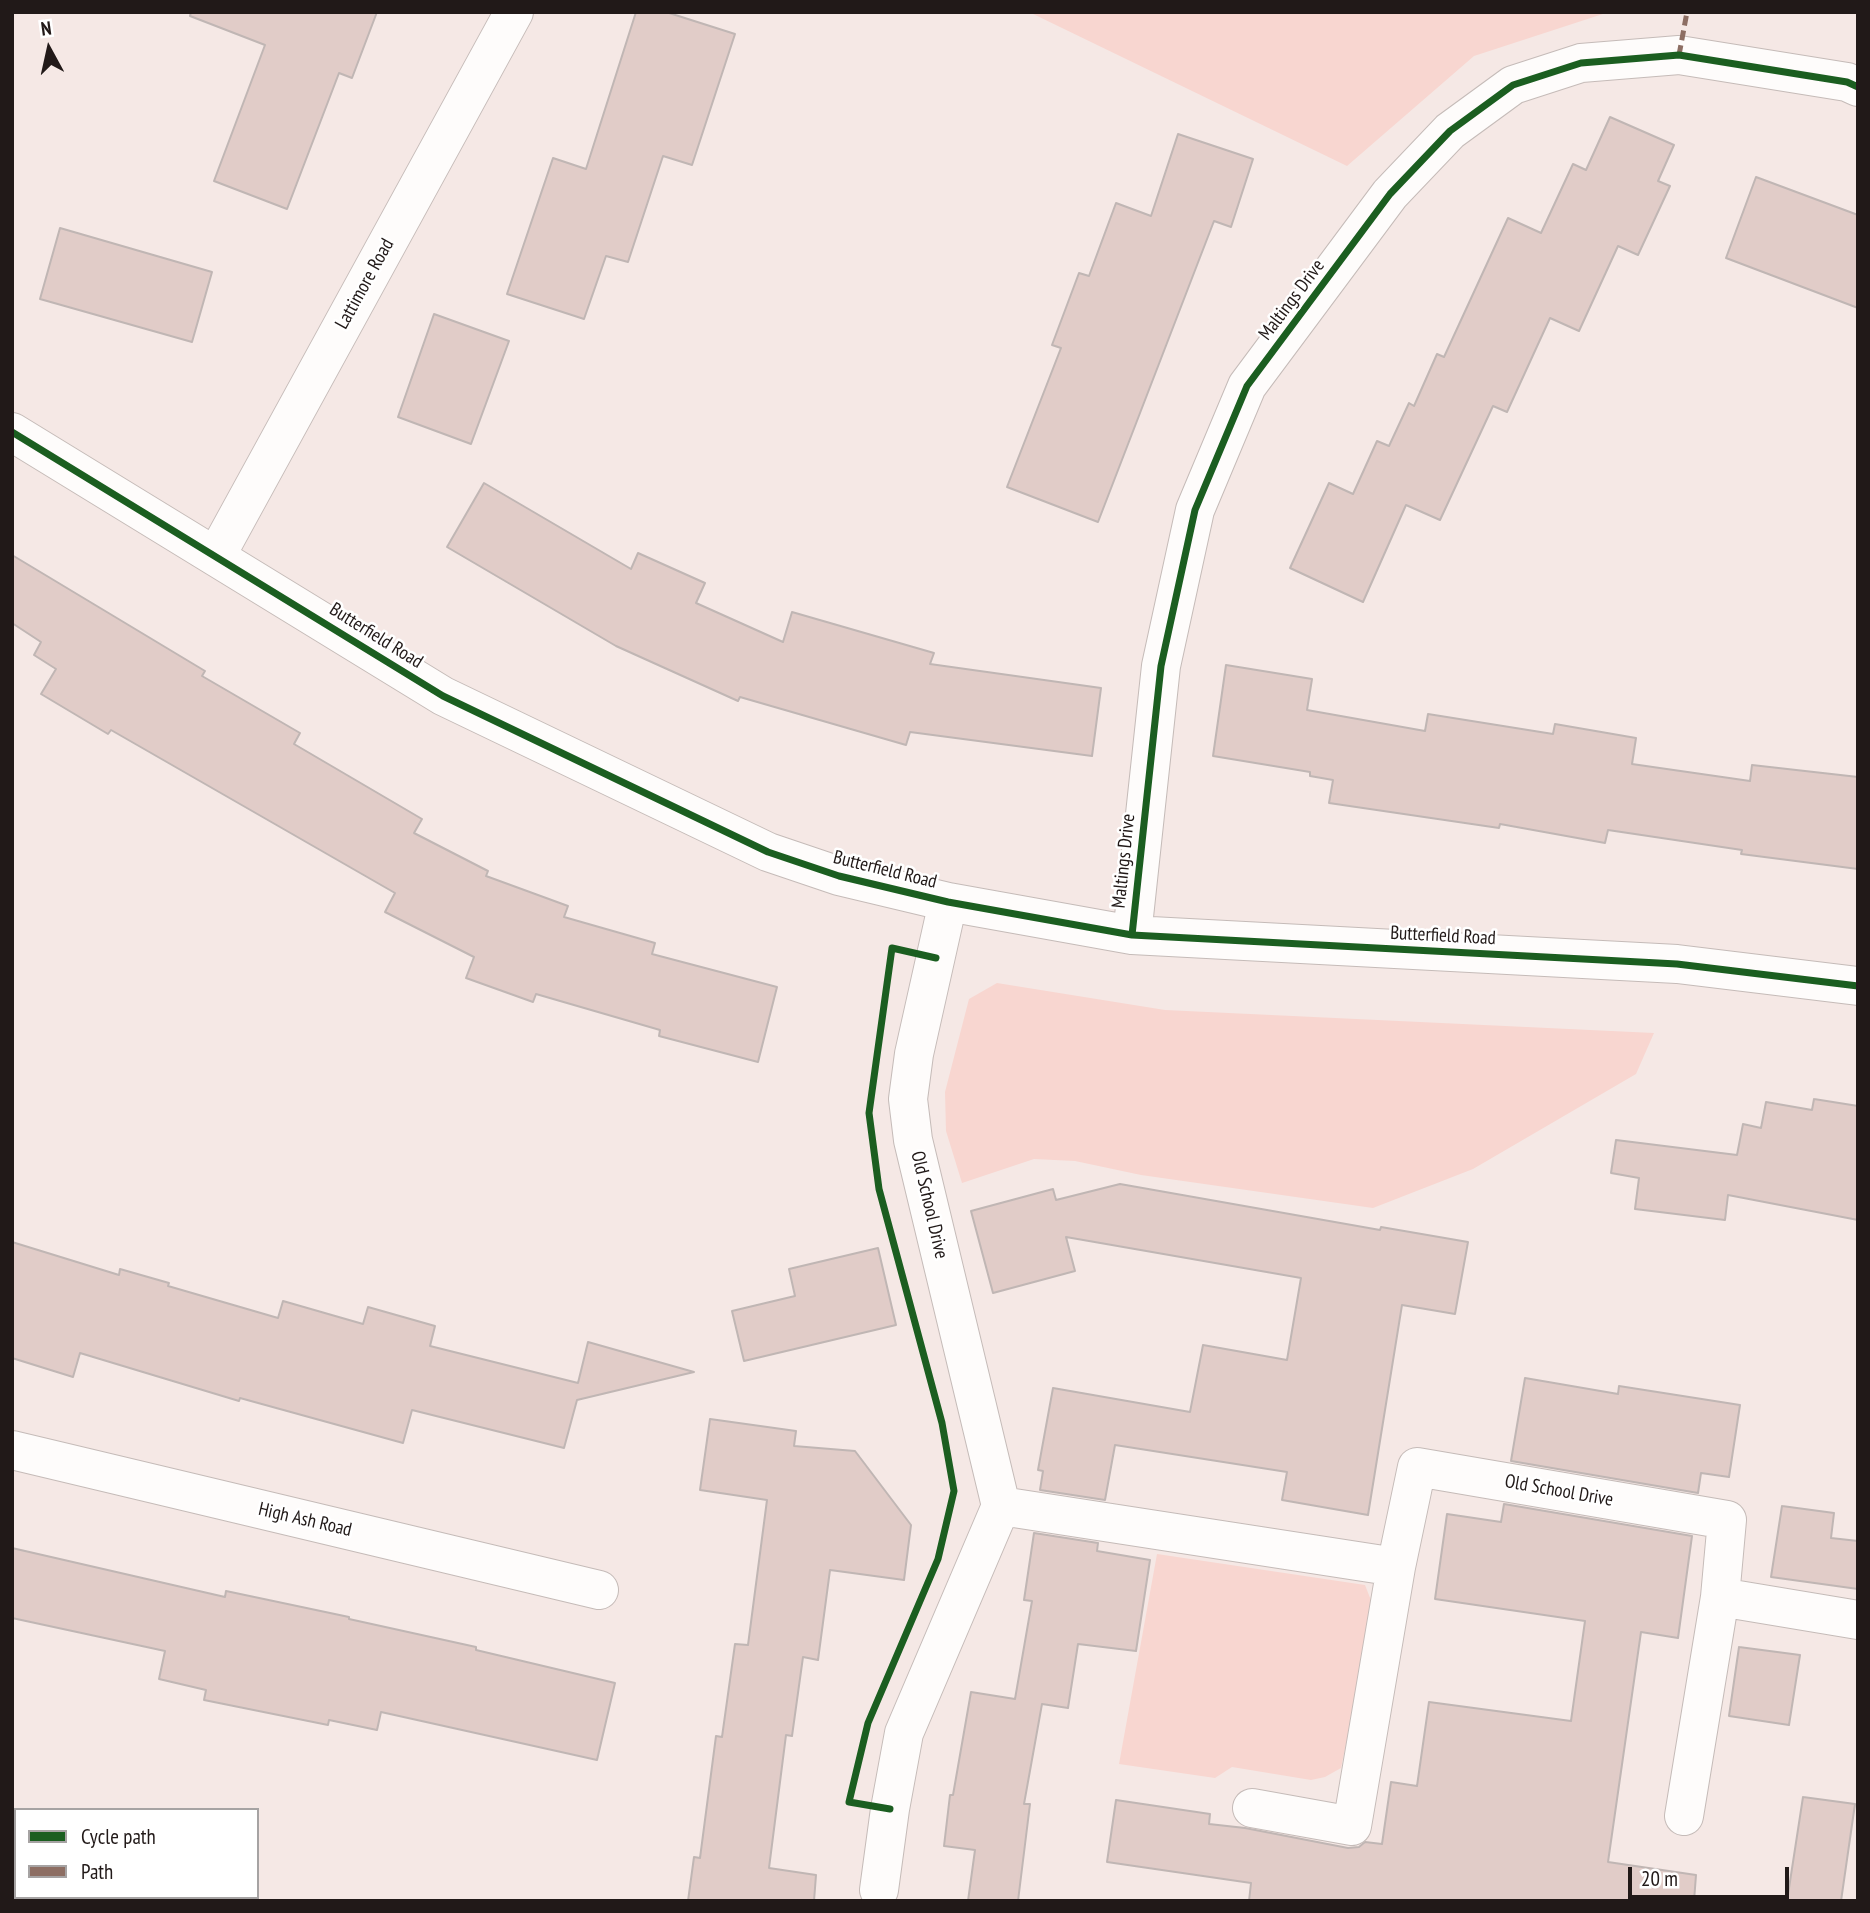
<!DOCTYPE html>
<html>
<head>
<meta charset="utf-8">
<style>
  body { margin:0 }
  #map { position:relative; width:1870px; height:1913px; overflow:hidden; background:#f5e8e5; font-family:"PT Sans Narrow",sans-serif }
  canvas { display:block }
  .frame { position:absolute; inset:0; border:14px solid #211918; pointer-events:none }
  .legend { position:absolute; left:14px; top:1808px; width:245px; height:91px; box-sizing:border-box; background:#fff; border:2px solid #a6a3a3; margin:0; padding:9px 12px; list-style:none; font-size:21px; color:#211918 }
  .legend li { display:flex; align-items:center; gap:14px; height:35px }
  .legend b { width:35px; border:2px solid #a6a3a3 }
  .north { position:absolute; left:14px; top:14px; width:70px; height:70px; -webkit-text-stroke:5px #fff; paint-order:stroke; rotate:352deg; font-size:19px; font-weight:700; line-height:28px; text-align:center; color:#211918 }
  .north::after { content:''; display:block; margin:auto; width:24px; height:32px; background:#211918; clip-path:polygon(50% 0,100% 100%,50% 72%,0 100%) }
  .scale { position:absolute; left:1628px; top:1867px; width:161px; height:32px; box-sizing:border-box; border:4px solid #211918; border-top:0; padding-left:9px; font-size:21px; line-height:24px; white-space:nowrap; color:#211918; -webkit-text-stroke:5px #fff; paint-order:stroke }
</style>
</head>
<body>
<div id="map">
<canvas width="1870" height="1913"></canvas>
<div class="frame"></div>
<ul class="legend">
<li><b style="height:9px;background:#1b5e20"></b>Cycle path</li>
<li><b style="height:9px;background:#8d6e63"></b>Path</li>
</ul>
<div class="north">N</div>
<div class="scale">20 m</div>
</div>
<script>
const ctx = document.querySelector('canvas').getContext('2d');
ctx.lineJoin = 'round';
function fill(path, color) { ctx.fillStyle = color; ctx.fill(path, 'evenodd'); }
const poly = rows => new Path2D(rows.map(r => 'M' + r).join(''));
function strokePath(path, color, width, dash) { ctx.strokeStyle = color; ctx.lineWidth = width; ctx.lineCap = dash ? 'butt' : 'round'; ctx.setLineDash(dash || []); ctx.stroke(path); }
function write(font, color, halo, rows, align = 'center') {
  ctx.font = font + ' "PT Sans Narrow",sans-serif'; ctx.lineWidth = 5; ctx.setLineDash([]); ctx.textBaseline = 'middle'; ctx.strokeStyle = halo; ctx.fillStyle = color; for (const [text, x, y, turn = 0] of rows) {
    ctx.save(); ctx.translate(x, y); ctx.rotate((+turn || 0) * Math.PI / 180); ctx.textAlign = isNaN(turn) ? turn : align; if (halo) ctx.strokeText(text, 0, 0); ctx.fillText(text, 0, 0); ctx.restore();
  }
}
const green = poly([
  [1029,12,1609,12,1474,56,1347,166],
  [997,983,1165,1010,1654,1033,1636,1074,1473,1169,1373,1208,1141,1175,1075,1161,1034,1159,962,1183,946,1131,945,1092,969,999],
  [1157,1554,1365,1585,1374,1608,1341,1768,1325,1777,1311,1780,1232,1767,1215,1778,1119,1764]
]);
const building = poly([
  [191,12,377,12,352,78,339,73,287,209,214,181,265,45,190,16,191,12],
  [636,12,666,12,735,34,692,165,663,156,628,262,606,256,584,319,507,294,553,158,586,169,636,12],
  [1610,117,1674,145,1658,181,1670,186,1638,255,1618,246,1579,331,1550,318,1507,412,1493,406,1440,520,1406,505,1363,602,1290,568,1329,483,1353,494,1377,441,1389,446,1409,403,1414,406,1437,354,1444,357,1508,218,1541,233,1573,164,1586,170,1610,117],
  [1178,134,1253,159,1231,227,1214,221,1098,522,1007,487,1061,348,1052,345,1079,273,1089,276,1116,203,1151,216,1178,134],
  [1756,177,1858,215,1858,308,1726,258,1756,177],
  [60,228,212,272,192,342,40,299,60,228],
  [434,314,509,341,471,444,398,417,434,314],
  [484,483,631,569,638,553,705,583,696,603,783,642,792,612,934,653,930,664,1101,688,1092,756,910,732,906,745,740,697,738,701,616,646,447,547,484,483],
  [12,555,205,671,202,676,300,733,294,744,422,819,414,833,488,871,486,876,568,906,564,917,655,943,652,954,777,987,758,1062,659,1036,660,1030,536,994,533,1002,466,978,474,957,385,912,395,893,111,730,108,734,41,694,56,669,34,655,41,642,12,623,12,555],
  [1226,665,1312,679,1307,710,1425,731,1428,714,1553,734,1555,724,1636,738,1632,764,1750,781,1752,765,1858,777,1858,869,1741,854,1742,850,1608,830,1605,843,1500,824,1499,828,1329,803,1333,780,1310,776,1310,772,1213,756,1226,665],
  [1814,1099,1858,1106,1858,1220,1728,1195,1725,1220,1635,1209,1639,1178,1611,1173,1616,1140,1737,1155,1743,1124,1761,1128,1766,1102,1812,1110,1814,1099],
  [1120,1184,1380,1230,1381,1227,1468,1242,1455,1314,1402,1305,1368,1515,1282,1500,1287,1472,1115,1445,1105,1500,1040,1490,1043,1471,1038,1470,1053,1388,1190,1412,1203,1345,1287,1360,1301,1278,1066,1237,1075,1271,993,1293,971,1211,1053,1189,1056,1200,1120,1184],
  [12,1242,119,1275,120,1269,169,1283,168,1286,278,1318,283,1301,363,1324,368,1307,435,1326,430,1346,578,1383,588,1342,694,1372,577,1400,564,1448,412,1410,403,1443,240,1398,239,1401,80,1353,73,1377,12,1358,12,1242],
  [878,1248,896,1325,744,1361,732,1311,795,1296,789,1269,878,1248],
  [1525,1378,1618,1394,1619,1386,1740,1405,1729,1477,1701,1473,1698,1493,1511,1461,1525,1378],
  [710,1419,796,1431,794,1446,855,1451,911,1525,904,1580,830,1570,818,1660,803,1657,792,1736,786,1735,769,1868,816,1875,814,1901,688,1901,694,1857,700,1858,716,1736,722,1737,735,1644,748,1645,767,1500,700,1490,710,1419],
  [1504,1504,1692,1536,1678,1638,1641,1632,1608,1862,1696,1875,1694,1901,1249,1901,1251,1883,1107,1862,1116,1800,1210,1814,1209,1824,1245,1828,1348,1848,1359,1847,1365,1842,1382,1844,1391,1782,1417,1786,1429,1702,1571,1721,1585,1621,1435,1599,1447,1514,1501,1522,1504,1504],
  [1782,1506,1834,1513,1831,1538,1858,1541,1858,1589,1771,1577,1782,1506],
  [1034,1533,1098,1543,1097,1551,1150,1560,1136,1651,1078,1644,1068,1708,1042,1704,1024,1804,1030,1804,1018,1901,968,1901,975,1850,944,1846,950,1795,953,1795,971,1692,1015,1699,1032,1601,1024,1600,1034,1533],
  [12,1548,225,1597,226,1591,349,1617,349,1619,476,1647,476,1650,615,1683,597,1760,381,1712,377,1730,329,1720,328,1725,204,1700,206,1690,159,1679,165,1651,12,1618,12,1548],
  [1739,1647,1800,1655,1789,1725,1729,1716,1739,1647],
  [1803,1797,1855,1804,1841,1901,1787,1901,1803,1797]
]);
const minor = poly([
  [12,432,443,696,768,852,839,876,948,902,1132,935,1677,964,1858,986],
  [216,556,514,12],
  [1132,935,1161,666,1195,510,1247,386,1390,194,1450,131,1513,85,1581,63,1679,55,1847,82,1858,87],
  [12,1450,599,1590],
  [1001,1506,1396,1567,1352,1826,1252,1808],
  [1396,1567,1417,1467,1727,1520,1720,1597,1684,1816],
  [1720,1597,1858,1620],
  [879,1890,890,1809,904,1733,1001,1506,913,1140,908,1099,914,1054,948,902]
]);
const quiet = poly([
  [1679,55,1687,12]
]);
const cycleway = poly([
  [12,432,443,696,768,852,839,876,948,902,1132,935,1677,964,1858,986],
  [1132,935,1161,666,1195,510,1247,386,1390,194,1450,131,1513,85,1581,63,1679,55,1847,82,1858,87],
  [890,1809,849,1802,868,1723,938,1559,954,1491,942,1423,879,1189,869,1113,892,948,936,958]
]);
const streetNames = [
  ["Lattimore Road",365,284,-61],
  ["Maltings Drive",1292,300,-53],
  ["Butterfield Road",376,636,32],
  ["Maltings Drive",1124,861,-84],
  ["Butterfield Road",885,870,14],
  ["Butterfield Road",1443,936,3],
  ["Old School Drive",929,1205,77],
  ["Old School Drive",1559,1491,10],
  ["High Ash Road",305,1520,13]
];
fill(green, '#f8d6d0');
fill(building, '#e1ccc8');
strokePath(building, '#c0b6b4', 2);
strokePath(minor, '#c5bbb8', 40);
strokePath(minor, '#fefcfb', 38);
strokePath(quiet, '#8d6e63', 5, [10, 5]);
strokePath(cycleway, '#1b5e20', 7);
write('19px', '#211918', '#fff', streetNames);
</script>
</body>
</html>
